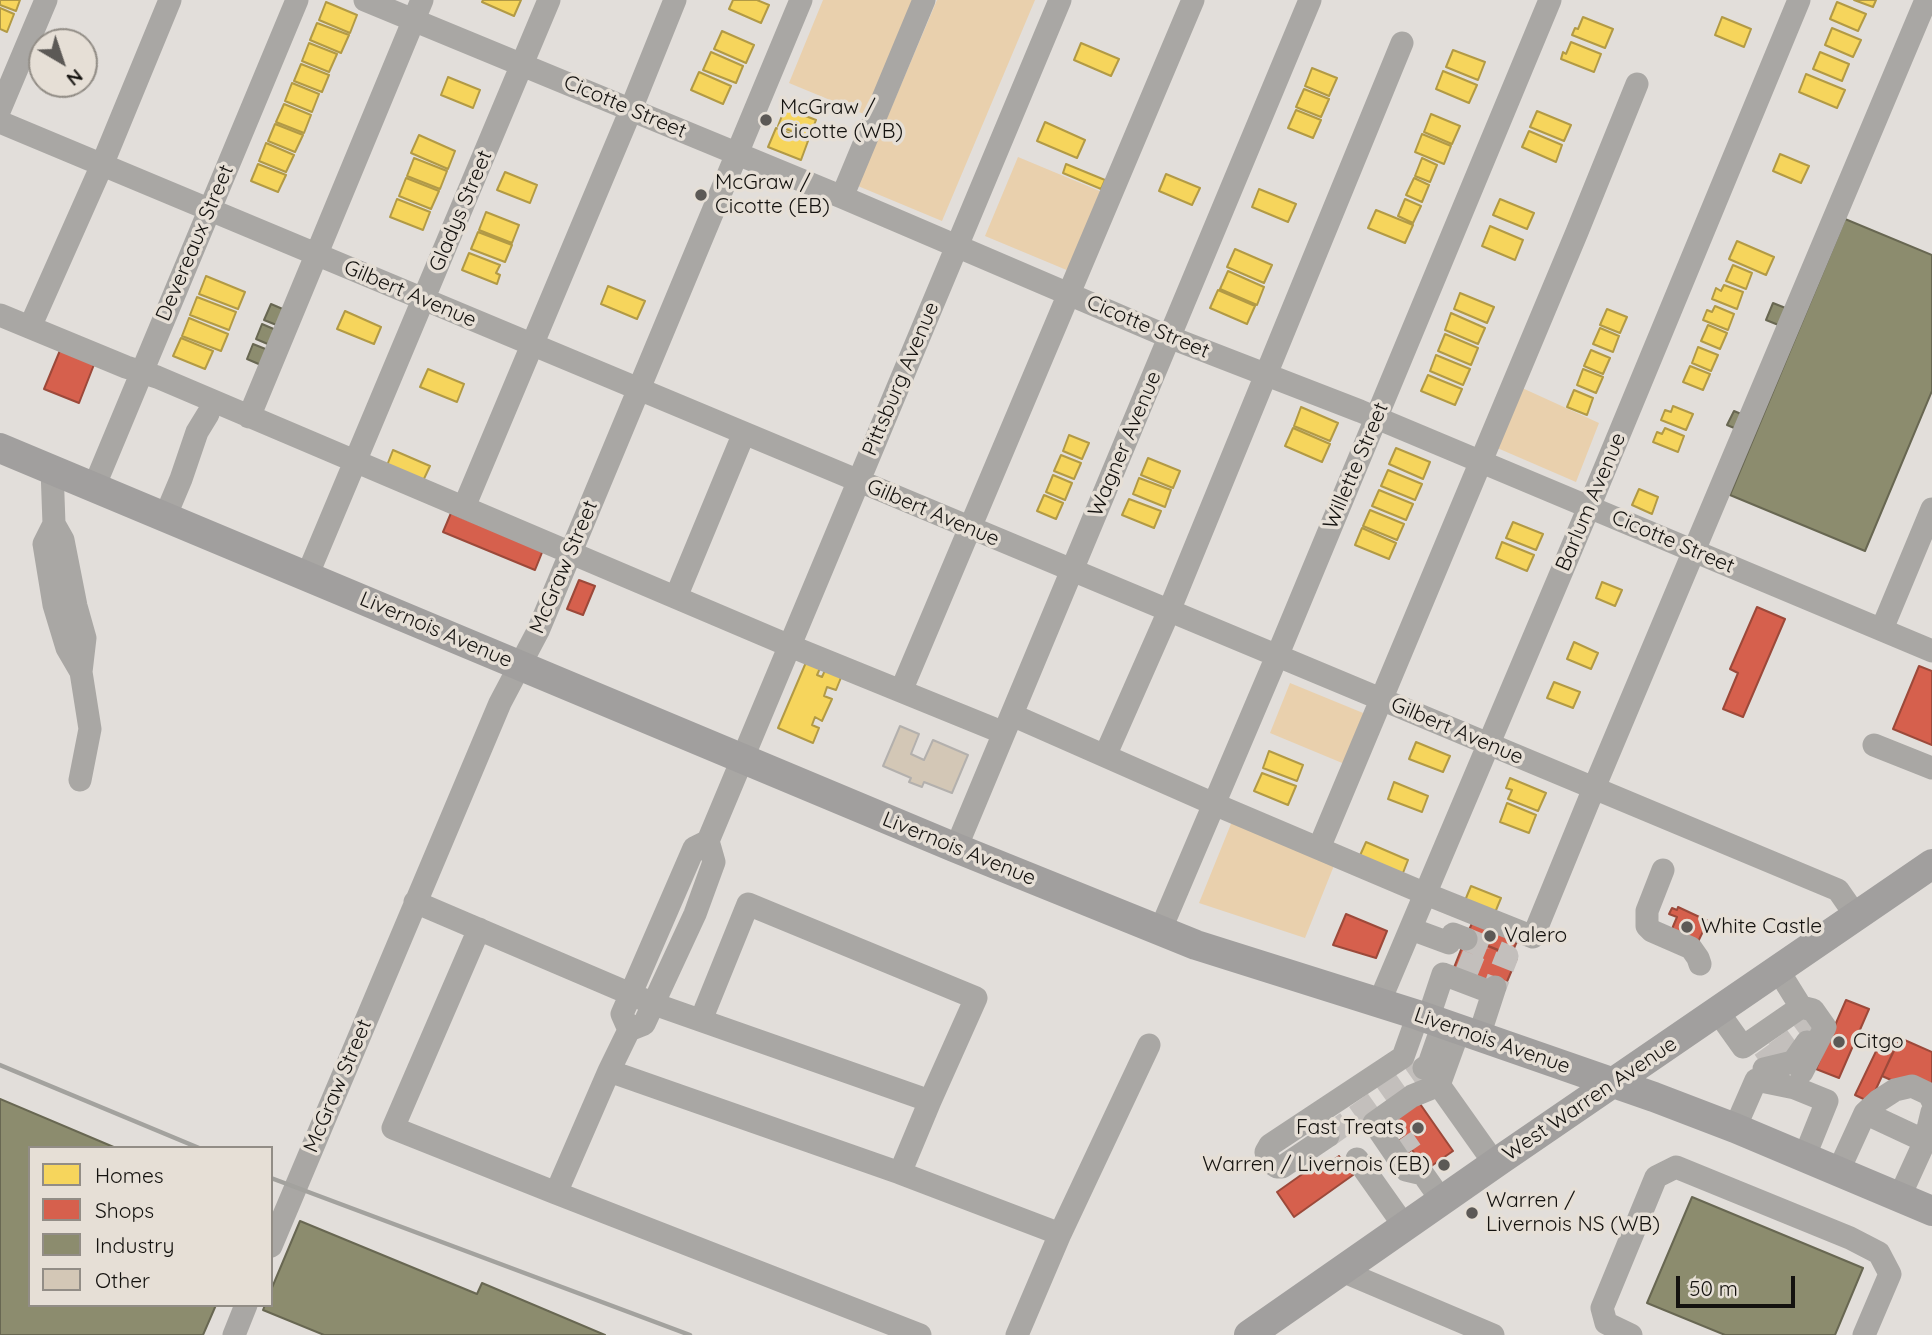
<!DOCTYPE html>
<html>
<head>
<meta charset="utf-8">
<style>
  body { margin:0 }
  #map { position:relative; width:1932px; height:1335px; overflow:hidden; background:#e2deda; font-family:Quicksand,sans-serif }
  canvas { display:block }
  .legend { position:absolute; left:28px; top:1146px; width:245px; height:161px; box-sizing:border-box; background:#e6dfd6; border:2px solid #928d86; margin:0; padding:9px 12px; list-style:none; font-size:21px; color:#14120f }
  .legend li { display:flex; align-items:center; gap:14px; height:35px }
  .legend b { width:35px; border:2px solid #928d86 }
  .north { position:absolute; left:28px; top:28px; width:70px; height:70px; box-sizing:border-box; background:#e6dfd6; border:2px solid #928d86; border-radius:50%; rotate:141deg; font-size:19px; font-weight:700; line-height:28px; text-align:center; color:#14120f }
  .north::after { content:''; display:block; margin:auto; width:24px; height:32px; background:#5c5956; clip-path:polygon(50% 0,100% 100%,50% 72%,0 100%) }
  .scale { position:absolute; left:1676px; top:1276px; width:119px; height:32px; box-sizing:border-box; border:4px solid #14120f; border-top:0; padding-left:9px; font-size:21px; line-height:24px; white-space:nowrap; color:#14120f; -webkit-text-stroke:5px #e6dfd6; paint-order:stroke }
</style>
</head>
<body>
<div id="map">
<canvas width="1932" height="1335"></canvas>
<ul class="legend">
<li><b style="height:19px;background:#f6d55c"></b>Homes</li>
<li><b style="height:19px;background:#d6604d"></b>Shops</li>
<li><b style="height:19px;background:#8c8c6e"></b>Industry</li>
<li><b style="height:19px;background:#d3c7b6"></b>Other</li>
</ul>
<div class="north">N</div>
<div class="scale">50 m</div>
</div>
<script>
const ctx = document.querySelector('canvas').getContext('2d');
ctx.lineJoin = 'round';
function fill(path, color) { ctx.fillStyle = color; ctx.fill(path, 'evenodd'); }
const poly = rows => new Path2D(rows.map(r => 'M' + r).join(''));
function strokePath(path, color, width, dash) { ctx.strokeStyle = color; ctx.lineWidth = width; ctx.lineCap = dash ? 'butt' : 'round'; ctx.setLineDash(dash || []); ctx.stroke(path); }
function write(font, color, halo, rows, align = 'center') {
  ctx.font = font + ' Quicksand,sans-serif'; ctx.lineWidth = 7; ctx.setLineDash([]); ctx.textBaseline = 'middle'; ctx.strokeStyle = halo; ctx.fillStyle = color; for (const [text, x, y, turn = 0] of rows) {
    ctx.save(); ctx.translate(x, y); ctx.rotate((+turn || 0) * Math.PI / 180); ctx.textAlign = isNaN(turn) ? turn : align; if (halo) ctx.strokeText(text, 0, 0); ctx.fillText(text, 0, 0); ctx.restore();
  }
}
const green = poly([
  [823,0,919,0,871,117,789,83],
  [937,0,1035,0,942,221,858,186],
  [1018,157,1102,192,1069,271,985,236],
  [1520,387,1599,423,1576,482,1495,447],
  [1290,683,1368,715,1347,765,1270,733],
  [1233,819,1335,863,1305,938,1199,903]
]);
const homes = poly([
  [0,0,20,0,16,11,0,5,0,0],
  [483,0,521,0,514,16,482,2,483,0],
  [733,0,757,0,769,5,761,23,729,9,733,0],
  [1854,0,1876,0,1873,7,1854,0],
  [326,2,357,15,350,33,319,20,326,2],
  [1837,2,1866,14,1858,31,1830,19,1837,2],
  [0,8,14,14,7,32,0,29,0,8],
  [1583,17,1613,29,1605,48,1572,35,1575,28,1578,29,1583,17],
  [1722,17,1751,29,1744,47,1715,35,1722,17],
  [317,23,349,35,341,53,310,40,317,23],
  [1832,28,1861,40,1853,57,1825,45,1832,28],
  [722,31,754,45,746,63,714,49,722,31],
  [1571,42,1601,54,1594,72,1561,59,1563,52,1566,54,1571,42],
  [309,43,337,54,329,72,302,61,309,43],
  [1081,43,1119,59,1111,76,1074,60,1081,43],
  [1453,50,1485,62,1478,80,1446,67,1453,50],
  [711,52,743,66,736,83,703,70,711,52],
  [1820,52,1849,64,1842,81,1813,69,1820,52],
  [301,64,329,75,322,92,294,81,301,64],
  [1312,68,1337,78,1329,96,1305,86,1312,68],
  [1443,71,1477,85,1469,103,1436,89,1443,71],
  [699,72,731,86,723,104,691,90,699,72],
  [1806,74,1845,90,1837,108,1799,92,1806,74],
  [448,77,480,90,473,108,441,95,448,77],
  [292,83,319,94,312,112,285,101,292,83],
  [1304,89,1329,99,1321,117,1296,107,1304,89],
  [284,104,311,115,304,133,276,122,284,104],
  [785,108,816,120,809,138,778,126,785,108],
  [1296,110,1321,120,1313,138,1288,128,1296,110],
  [1537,111,1571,125,1564,141,1530,127,1537,111],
  [1431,114,1460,126,1452,144,1424,132,1431,114],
  [1045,122,1085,140,1077,158,1037,141,1045,122],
  [275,124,303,135,295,152,268,141,275,124],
  [776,128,808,141,801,160,768,147,776,128],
  [1529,131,1562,145,1556,162,1522,147,1529,131],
  [1422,134,1451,146,1444,164,1415,152,1422,134],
  [419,135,455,151,448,169,411,153,419,135],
  [266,143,294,155,286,172,259,161,266,143],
  [1780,154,1809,166,1801,183,1773,171,1780,154],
  [414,158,447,171,440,189,407,176,414,158],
  [1422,158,1437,165,1430,182,1415,176,1422,158],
  [258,164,286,175,278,192,251,181,258,164],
  [1066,164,1105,180,1101,189,1063,173,1066,164],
  [505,172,537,185,530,203,497,190,505,172],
  [1166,174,1200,188,1192,205,1159,191,1166,174],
  [406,178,439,191,431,209,399,196,406,178],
  [1414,178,1429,185,1422,202,1406,195,1414,178],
  [1259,189,1296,204,1288,222,1252,207,1259,189],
  [397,199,430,212,423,230,390,217,397,199],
  [1405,199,1421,206,1413,223,1398,216,1405,199],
  [1500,199,1534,213,1527,229,1493,215,1500,199],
  [1376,210,1413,225,1405,243,1368,228,1376,210],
  [486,212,519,225,512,243,479,230,486,212],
  [1490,226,1523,240,1515,260,1482,246,1490,226],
  [478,232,512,245,505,262,471,249,478,232],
  [1737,241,1774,257,1766,275,1729,259,1737,241],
  [1235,249,1272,265,1264,283,1227,267,1235,249],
  [469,253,500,265,496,273,500,275,497,284,462,270,469,253],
  [1733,265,1752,273,1746,289,1726,281,1733,265],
  [1228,271,1264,287,1257,305,1220,289,1228,271],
  [206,276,245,292,238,309,199,294,206,276],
  [1724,285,1743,292,1737,309,1712,299,1716,288,1721,291,1724,285],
  [608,286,645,301,637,319,601,304,608,286],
  [1218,290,1255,306,1247,324,1210,308,1218,290],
  [1460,293,1494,307,1487,323,1454,309,1460,293],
  [197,297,236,312,229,330,190,315,197,297],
  [1715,306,1734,314,1728,330,1703,320,1707,310,1712,312,1715,306],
  [1607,309,1627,317,1620,333,1600,325,1607,309],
  [345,311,381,327,374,344,337,329,345,311],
  [1451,313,1485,328,1478,344,1445,330,1451,313],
  [189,318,228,334,221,351,182,336,189,318],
  [1708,325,1727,333,1720,349,1701,341,1708,325],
  [1600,328,1619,336,1613,352,1593,344,1600,328],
  [1445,334,1478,348,1471,365,1438,351,1445,334],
  [181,338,213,351,205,369,173,356,181,338],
  [1698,347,1718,355,1711,371,1692,363,1698,347],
  [1591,350,1610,358,1603,374,1584,366,1591,350],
  [1436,355,1470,369,1463,385,1430,371,1436,355],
  [1690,366,1710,374,1703,390,1683,382,1690,366],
  [428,369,464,384,457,402,420,387,428,369],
  [1583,369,1603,377,1596,393,1577,385,1583,369],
  [1428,375,1462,389,1455,405,1421,391,1428,375],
  [1574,390,1593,398,1587,415,1567,407,1574,390],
  [1673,406,1693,414,1686,430,1661,420,1665,410,1671,412,1673,406],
  [1301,407,1338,423,1330,441,1294,426,1301,407],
  [1293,428,1330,444,1322,462,1285,446,1293,428],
  [1665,428,1684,436,1678,452,1653,442,1657,432,1662,434,1665,428],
  [1069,435,1089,443,1082,459,1063,451,1069,435],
  [1396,448,1430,462,1423,479,1389,464,1396,448],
  [393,450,430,466,422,483,386,468,393,450],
  [1061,455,1081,463,1074,479,1054,471,1061,455],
  [1148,458,1180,471,1173,488,1141,475,1148,458],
  [1388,470,1422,484,1415,500,1381,486,1388,470],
  [1053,475,1072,483,1065,500,1046,492,1053,475],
  [1139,478,1171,490,1165,507,1133,494,1139,478],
  [1639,489,1658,497,1652,514,1632,505,1639,489],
  [1379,490,1413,504,1406,520,1372,506,1379,490],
  [1044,495,1063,503,1056,519,1037,511,1044,495],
  [1129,499,1161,511,1154,528,1122,515,1129,499],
  [1370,510,1404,524,1397,540,1363,526,1370,510],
  [1513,522,1543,534,1536,550,1506,538,1513,522],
  [1362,528,1396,543,1389,559,1355,545,1362,528],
  [1502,542,1534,555,1527,571,1496,558,1502,542],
  [1602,582,1622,590,1615,606,1596,598,1602,582],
  [1574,642,1598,653,1591,669,1567,659,1574,642],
  [807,660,821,666,817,675,822,677,826,668,842,675,836,690,827,687,824,696,832,699,822,721,815,717,812,725,819,728,813,743,778,728,807,660],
  [1554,682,1580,692,1573,708,1547,698,1554,682],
  [1416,742,1450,756,1443,772,1409,759,1416,742],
  [1269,751,1303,765,1297,781,1263,768,1269,751],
  [1262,773,1296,786,1288,805,1254,791,1262,773],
  [1510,778,1546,793,1538,811,1508,799,1512,790,1506,788,1510,778],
  [1394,782,1428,796,1422,812,1388,799,1394,782],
  [1507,803,1536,815,1529,833,1500,822,1507,803],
  [1366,842,1408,860,1401,878,1358,860,1366,842],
  [1471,886,1501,898,1494,915,1464,903,1471,886]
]);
const shops = poly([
  [61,348,95,362,79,403,44,389,61,348],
  [451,513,543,550,535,570,443,532,451,513],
  [579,580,595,586,583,615,567,609,579,580],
  [1757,607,1785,619,1743,717,1723,709,1738,673,1730,669,1757,607],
  [1919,666,1932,671,1932,745,1893,729,1919,666],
  [1678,907,1708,921,1695,948,1669,936,1677,917,1669,914,1672,908,1677,910,1678,907],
  [1346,914,1387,931,1376,958,1333,945,1346,914],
  [1473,921,1518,939,1511,955,1466,937,1473,921],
  [1466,937,1517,958,1503,991,1453,970,1466,937],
  [1846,1000,1869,1009,1839,1078,1816,1069,1846,1000],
  [1900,1038,1932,1052,1932,1086,1907,1087,1882,1076,1900,1038],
  [1880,1043,1894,1050,1870,1102,1855,1095,1880,1043],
  [1418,1101,1453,1151,1427,1169,1412,1150,1404,1155,1396,1143,1404,1137,1392,1119,1418,1101],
  [1339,1156,1353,1175,1294,1217,1277,1192,1318,1163,1322,1168,1339,1156]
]);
const industry = poly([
  [1845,219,1932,255,1932,391,1865,551,1730,495,1845,219],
  [1773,303,1788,309,1781,326,1766,320,1773,303],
  [271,304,285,310,279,326,264,320,271,304],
  [262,324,276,330,270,345,256,339,262,324],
  [253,344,268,350,261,365,247,359,253,344],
  [1734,411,1746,416,1739,430,1727,425,1734,411],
  [0,1099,116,1148,30,1148,30,1305,216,1305,203,1335,0,1335,0,1099],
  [1692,1197,1863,1268,1835,1335,1725,1335,1647,1303,1692,1197],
  [300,1221,477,1294,482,1283,605,1335,324,1335,263,1310,265,1305,271,1305,271,1290,300,1221]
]);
const building = poly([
  [900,726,919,734,911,754,924,760,933,740,968,755,952,793,924,782,922,787,909,782,911,778,883,766,900,726]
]);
const minorTunnel = poly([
  [1466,939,1507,956,1495,987],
  [1465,976,1478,944],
  [1803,1019,1814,1034],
  [1778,1037,1789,1052],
  [1764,1048,1774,1062],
  [1328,1136,1424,1068],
  [1402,1138,1411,1151]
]);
const minor = poly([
  [365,0,842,197,1169,337,1360,411,1932,651],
  [0,109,46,0],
  [0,122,1838,890,1856,916],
  [842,197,924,0],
  [0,315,126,367,157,377,790,646,1004,733],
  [30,327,102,165,170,0],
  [249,417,422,0],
  [52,469,54,524,44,544,54,605,67,648,81,672],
  [94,487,297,0],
  [464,507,625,124,675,0],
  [165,517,181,479,197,432,208,414],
  [54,524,63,540,76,606,85,638,81,672,90,729,80,780],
  [307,576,549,0],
  [676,597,744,433],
  [1882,629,1932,509],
  [901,691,1193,0],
  [1012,715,1214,804,1426,894,1533,937,1594,788,1926,0],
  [1874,745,1932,768],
  [1105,756,1169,611,1402,43],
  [708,841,694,848,622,1014,629,1030,644,1024,695,914,714,862,708,841,1060,0],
  [956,848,1310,0],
  [1319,848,1577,232,1637,84],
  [1663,870,1647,911,1647,926,1652,931,1691,948,1698,958,1700,964],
  [415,902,654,1004,930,1101,976,998,748,904,701,1020],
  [479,929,393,1128,556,1193,609,1071],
  [1411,929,1449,943,1453,934,1466,939],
  [1160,931,1283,642,1550,0],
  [1379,1003,1589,507,1799,0],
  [1801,1007,1813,1010,1825,1027,1802,1072],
  [1718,1012,1743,1047,1801,1007,1778,970],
  [1428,1019,1443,974,1493,993],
  [629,1030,609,1071,900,1173,930,1101],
  [1479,1036,1495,987],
  [1424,1068,1429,1064,1443,1024],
  [1764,1069,1793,1062,1807,1042],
  [1439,1085,1495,1164],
  [1865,1113,1925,1141,1932,1112],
  [1735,1128,1756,1080,1795,1088,1827,1101,1804,1158],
  [1328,1136,1282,1167,1277,1167,1271,1163,1267,1157,1266,1152,1270,1145,1403,1057,1418,1015],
  [1357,1159,1405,1227],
  [1838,1172,1865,1113,1878,1101,1895,1090,1912,1086,1929,1094,1932,1100],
  [900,1173,1060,1234],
  [556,1193,920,1335],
  [1899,1198,1925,1141],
  [1442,1201,1423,1174,1406,1170,1374,1123,1412,1096,1439,1085,1459,1030],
  [271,1246,500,703,538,631,801,0],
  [1342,1271,1493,1335],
  [234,1335,246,1305],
  [1017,1335,1060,1234,1149,1045],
  [1631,1335,1606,1323,1602,1308,1656,1177,1676,1167,1850,1238,1879,1253,1890,1274,1864,1335]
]);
const major = poly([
  [0,448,956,848,1196,945,1418,1015,1654,1097,1735,1128,1932,1211],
  [1249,1335,1500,1160,1932,864]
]);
const rail = poly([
  [0,1065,199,1148],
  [271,1178,690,1335]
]);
const markers = [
  [766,120,7,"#5c5956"],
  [701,195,7,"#5c5956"],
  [1687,927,7,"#5c5956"],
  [1490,936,7,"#5c5956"],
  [1839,1042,7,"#5c5956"],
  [1418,1128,7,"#5c5956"],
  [1444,1165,7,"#5c5956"],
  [1472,1213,7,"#5c5956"]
];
const streetNames = [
  ["Cicotte Street",625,107,23],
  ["Gladys Street",461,211,-67],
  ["Devereaux Street",195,243,-67],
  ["Gilbert Avenue",410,294,23],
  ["Cicotte Street",1148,327,23],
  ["Pittsburg Avenue",901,379,-67],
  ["Wagner Avenue",1125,444,-67],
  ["Willette Street",1356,466,-67],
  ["Barlum Avenue",1591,502,-67],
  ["Gilbert Avenue",933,513,23],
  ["Cicotte Street",1673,542,23],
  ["McGraw Street",564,567,-67],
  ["Livernois Avenue",436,630,23],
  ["Gilbert Avenue",1457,731,23],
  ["Livernois Avenue",959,849,22],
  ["Livernois Avenue",1492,1041,19],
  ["McGraw Street",338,1086,-67],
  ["West Warren Avenue",1590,1099,-34]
];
const poiNames = [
  ["McGraw /",780,108],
  ["Cicotte (WB)",780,132],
  ["McGraw /",715,183],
  ["Cicotte (EB)",715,207],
  ["White Castle",1701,927],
  ["Valero",1504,936],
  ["Citgo",1853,1042],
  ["Fast Treats",1404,1128,"right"],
  ["Warren / Livernois (EB)",1430,1165,"right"],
  ["Warren /",1486,1201],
  ["Livernois NS (WB)",1486,1225]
];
fill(green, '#e9d0ad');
fill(homes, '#f6d55c');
strokePath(homes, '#b29a45', 2);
fill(shops, '#d6604d');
strokePath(shops, '#9c493a', 2);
fill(industry, '#8c8c6e');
strokePath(industry, '#686752', 2);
fill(building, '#d3c7b6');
strokePath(building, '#b3b0ad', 2);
strokePath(minorTunnel, '#c3bfbc', 23, [23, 11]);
strokePath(minor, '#a9a7a4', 23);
strokePath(major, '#a19f9e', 30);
strokePath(rail, '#a3a29e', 4.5);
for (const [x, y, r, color] of markers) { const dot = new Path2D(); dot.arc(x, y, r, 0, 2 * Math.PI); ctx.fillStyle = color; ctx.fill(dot); strokePath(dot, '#e6dfd6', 2.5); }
write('21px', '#14120f', '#e6dfd6', streetNames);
write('21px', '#14120f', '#e6dfd6', poiNames, 'left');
</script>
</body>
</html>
